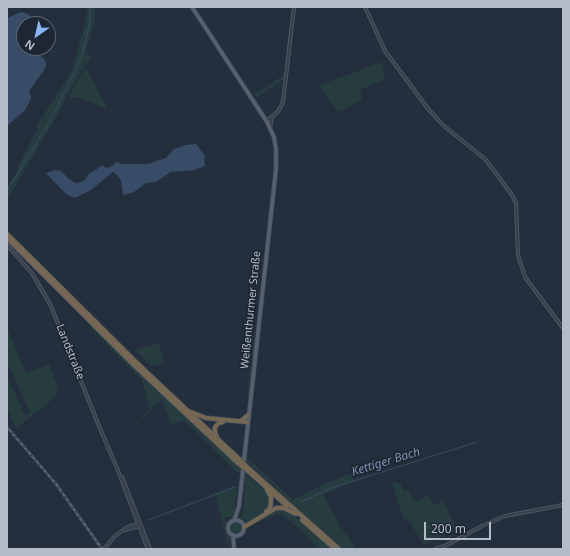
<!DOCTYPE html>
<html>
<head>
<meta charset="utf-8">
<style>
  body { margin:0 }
  #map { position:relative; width:570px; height:556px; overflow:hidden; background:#242f3e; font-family:"Noto Sans",sans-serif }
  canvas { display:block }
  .frame { position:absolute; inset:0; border:8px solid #b4bcc9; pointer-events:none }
  .north { position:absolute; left:16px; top:16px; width:40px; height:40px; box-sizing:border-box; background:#1d2633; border:1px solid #59626f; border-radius:50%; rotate:214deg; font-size:11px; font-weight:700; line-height:16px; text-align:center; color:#b4bcc9 }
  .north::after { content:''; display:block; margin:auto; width:14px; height:18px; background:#8ab4f8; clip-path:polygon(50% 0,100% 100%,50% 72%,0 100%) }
  .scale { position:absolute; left:424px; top:522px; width:67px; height:18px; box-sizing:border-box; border:2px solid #b4bcc9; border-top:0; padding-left:5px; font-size:12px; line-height:14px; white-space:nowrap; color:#b4bcc9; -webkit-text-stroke:3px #1d2633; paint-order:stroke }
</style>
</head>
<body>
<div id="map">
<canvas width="570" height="556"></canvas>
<div class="frame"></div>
<div class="north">N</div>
<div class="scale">200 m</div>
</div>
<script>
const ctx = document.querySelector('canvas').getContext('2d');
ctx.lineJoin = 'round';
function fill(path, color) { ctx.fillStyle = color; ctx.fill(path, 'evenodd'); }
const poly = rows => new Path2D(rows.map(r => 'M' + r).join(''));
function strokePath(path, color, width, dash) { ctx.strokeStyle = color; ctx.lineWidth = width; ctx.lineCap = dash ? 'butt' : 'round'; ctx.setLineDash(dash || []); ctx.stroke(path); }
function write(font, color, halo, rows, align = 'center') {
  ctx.font = font + ' "Noto Sans",sans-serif'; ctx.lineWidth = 3.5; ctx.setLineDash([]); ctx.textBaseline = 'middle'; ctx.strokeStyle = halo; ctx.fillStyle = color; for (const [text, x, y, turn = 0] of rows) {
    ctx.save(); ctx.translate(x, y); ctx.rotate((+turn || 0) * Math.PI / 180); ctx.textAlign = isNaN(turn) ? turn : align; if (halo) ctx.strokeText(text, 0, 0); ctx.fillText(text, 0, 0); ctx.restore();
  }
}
const green = poly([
  [88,7,95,7,95,16,86,51,92,58,80,72,50,128,7,200,7,187,19,168,18,167,36,131,38,123,65,82,74,64,86,20],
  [382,62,385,79,360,90,362,100,338,112,333,104,331,104,320,85],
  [86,67,108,110,81,98,73,97,68,99,81,74],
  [284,75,284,79,257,97,253,95],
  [87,324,92,326,230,458,242,470,242,472,238,472,235,470,184,420,171,425,162,400,156,404,146,415,134,425,149,409,142,380],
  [7,328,26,373,49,364,59,391,49,402,16,429,7,407,7,376,25,416,30,412,7,362],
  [254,333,256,335,249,395,247,397],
  [159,343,164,363,151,366,135,350],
  [247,454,250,460,293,500,324,484,353,473,354,481,323,495,340,526,356,549,342,549,249,464,246,461],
  [245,473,265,491,269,495,270,502,267,510,264,513,246,522,241,518,241,515,244,509],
  [392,482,401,484,403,491,409,490,414,502,428,495,434,505,443,501,456,528,424,545,409,521,403,518],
  [237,486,234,516,228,518,226,517,224,519,227,522,227,532,230,538,229,549,215,494],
  [280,509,291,513,332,549,320,549,282,514,278,514,248,526,275,510],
  '229 528a7 7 0 1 1 14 0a7 7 0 1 1-14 0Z'
]);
const water = poly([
  [21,12,28,14,34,21,35,24,24,24,24,48,32,48,45,60,46,65,44,70,29,91,31,98,25,110,7,126,7,18],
  [196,144,205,156,204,159,205,166,194,170,171,172,156,182,146,183,134,192,124,195,123,195,121,180,116,174,113,172,91,190,75,198,66,194,46,173,55,170,61,171,70,180,76,183,81,182,85,180,89,174,103,165,106,168,113,166,116,162,123,164,148,164,166,158,174,149,186,145]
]);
const stream = poly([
  [52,117,82,57,90,21,90,7],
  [7,191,51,119],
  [301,502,331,488,477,442],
  [149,520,234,487]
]);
const minor = poly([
  [365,7,385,51,429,110,444,126,486,160,512,195,516,203,518,255,525,277,563,328],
  [265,119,269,119,272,117,279,110,283,102,294,7],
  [270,128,272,117],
  [7,245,32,273,51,306,99,426,117,468,148,549],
  [122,477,150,549],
  [125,530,139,526],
  [104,549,115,536,126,528,140,523],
  [435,549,447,545,482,526,505,516,563,505]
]);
const major = poly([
  [192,7,267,122,274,137,276,149,276,169,239,506,234,521],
  '228 528a8 8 0 1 1 16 0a8 8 0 1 1-16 0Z',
  [233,535,234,549]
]);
const highway = poly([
  [7,234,138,364,239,459],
  [7,238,135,366,238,463],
  [191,412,206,418,247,422],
  [241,421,248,415],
  [217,437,215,433,215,427,219,423,223,422],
  [248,468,339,549],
  [248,471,287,506],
  [266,512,270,508,271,503,271,497,267,490],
  [302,520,335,549],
  [244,527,276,508,284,508,296,514]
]);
const rail = poly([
  [7,427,56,484,102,549]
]);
const highwayBridge = poly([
  [239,459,248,468],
  [238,463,248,471]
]);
const streetNames = [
  ["Weißenthurmer Straße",251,310,-84],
  ["Landstraße",70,352,68]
];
const waterNames = [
  ["Kettiger Bach",386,462,-17]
];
fill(green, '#263c3f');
fill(water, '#394c67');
strokePath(stream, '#394c67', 1);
strokePath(minor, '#565f6c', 4);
strokePath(major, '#414a57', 5);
strokePath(highway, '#434c59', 5.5);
strokePath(minor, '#38414e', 2.5);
strokePath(major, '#56606e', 3.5);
strokePath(highway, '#746855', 4);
strokePath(rail, '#5a6575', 2.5);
strokePath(rail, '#1d2633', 1, [3]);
strokePath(highwayBridge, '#434c59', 5.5, []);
strokePath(highwayBridge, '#746855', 4);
write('11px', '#b4bcc9', '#1d2633', streetNames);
write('italic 12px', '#7c92b1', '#1d2633', waterNames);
</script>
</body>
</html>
